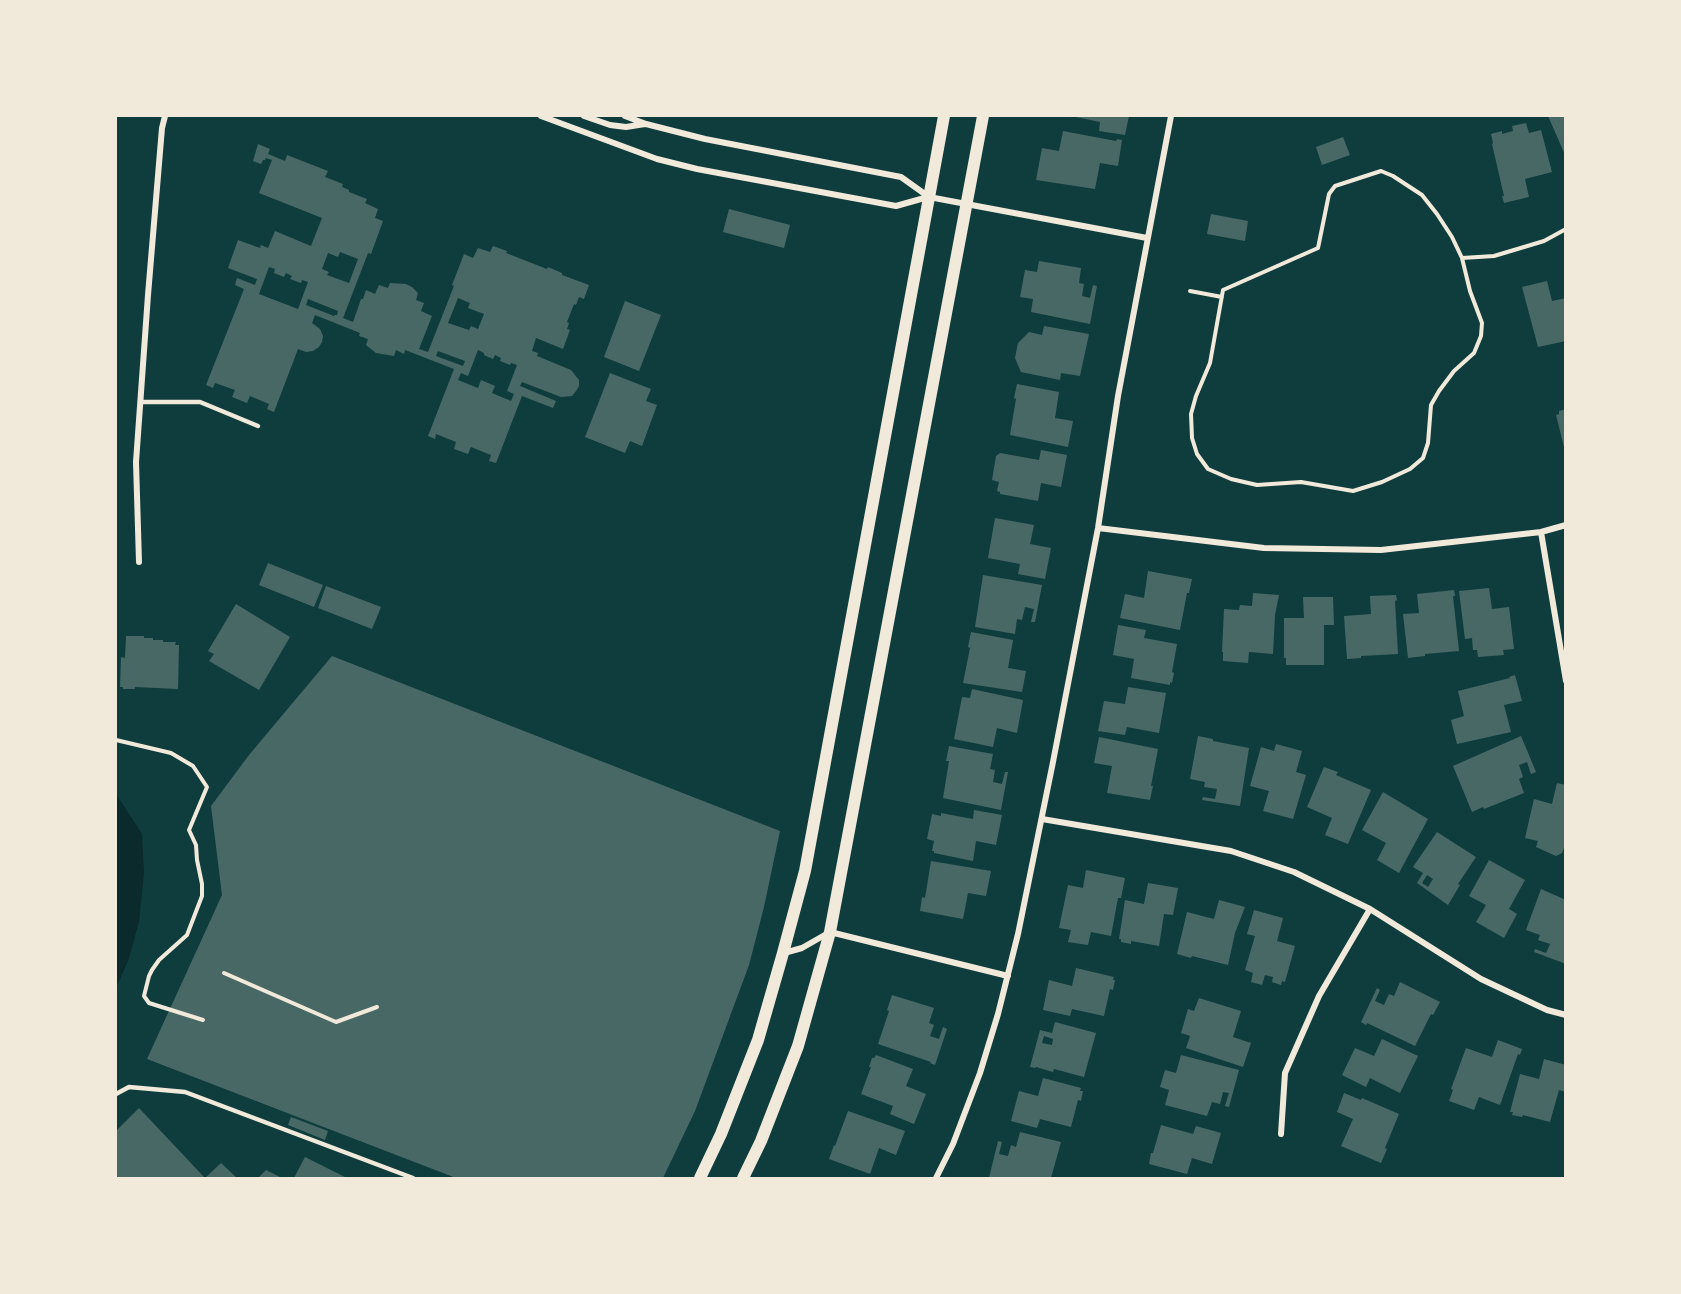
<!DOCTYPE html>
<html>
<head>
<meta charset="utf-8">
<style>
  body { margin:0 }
  #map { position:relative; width:1681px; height:1294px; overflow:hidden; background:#0f3d3e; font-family:Roboto,sans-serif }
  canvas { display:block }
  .frame { position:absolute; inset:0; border:117px solid #f1e9da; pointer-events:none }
</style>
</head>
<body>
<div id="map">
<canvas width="1681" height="1294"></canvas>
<div class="frame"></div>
</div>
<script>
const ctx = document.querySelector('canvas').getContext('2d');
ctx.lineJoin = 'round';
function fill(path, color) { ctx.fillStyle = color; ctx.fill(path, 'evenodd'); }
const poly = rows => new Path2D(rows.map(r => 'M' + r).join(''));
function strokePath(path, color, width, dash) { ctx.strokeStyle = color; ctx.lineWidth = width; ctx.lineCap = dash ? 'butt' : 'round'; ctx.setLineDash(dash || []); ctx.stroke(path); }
const water = poly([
  [116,794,142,834,144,872,139,922,128,961,116,988]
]);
const building = poly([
  [1071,116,1129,116,1125,135,1099,131,1100,122],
  [1548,116,1566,116,1566,157],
  [1526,123,1529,133,1541,130,1552,172,1525,179,1529,197,1504,203,1502,196,1504,196,1492,144,1493,143,1491,134,1502,131,1502,134,1513,131,1512,126],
  [1063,131,1116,141,1117,139,1122,140,1118,166,1100,163,1095,189,1036,180,1042,148,1059,151],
  [1343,137,1350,155,1322,165,1316,147],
  [258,144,270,149,268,154,285,161,287,155,328,171,325,177,343,184,342,187,349,190,349,192,367,199,365,203,378,209,375,218,383,221,371,254,368,253,343,318,353,322,361,299,363,299,366,290,375,294,379,285,388,288,390,283,406,284,412,287,418,293,416,300,424,303,421,311,432,316,419,349,428,352,454,286,452,285,464,254,473,258,478,248,490,252,493,246,507,251,506,253,547,269,548,267,562,273,562,275,589,285,584,299,579,297,576,305,574,304,567,322,569,323,567,329,570,330,563,349,536,338,532,351,538,353,537,356,571,370,579,380,579,386,576,391,572,396,561,397,522,382,520,386,556,401,553,408,522,396,496,463,489,461,491,455,471,447,468,454,454,449,456,442,436,434,435,439,428,436,454,369,405,350,404,354,396,350,394,356,376,353,366,345,368,339,359,336,360,333,315,315,312,323,320,329,323,336,322,342,319,347,313,351,306,352,298,349,274,412,267,409,269,404,250,396,247,403,232,397,235,390,215,383,213,388,206,385,244,289,235,285,237,278,255,285,257,279,228,268,238,240,260,248,261,245,268,248,275,231,311,246,322,218,259,193,272,160,266,158,265,160,263,160,261,164,253,161],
  [340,252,358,259,349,283,327,275,329,272,322,269,328,253,338,257],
  [269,267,275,269,274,273,284,277,286,273,292,276,290,279,301,283,302,280,308,282,298,309,259,294],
  [458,298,470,303,468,308,484,314,478,329,471,326,469,330,448,323],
  [308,299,338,311,337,315,335,315,334,316,306,305],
  [478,350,484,353,484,355,493,359,495,355,501,358,500,361,510,365,511,363,517,365,507,391,514,394,511,401,492,393,495,386,481,380,478,388,458,380,461,373,468,376],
  [438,351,465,361,463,366,436,356],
  [729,209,790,225,784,248,723,232],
  [1211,214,1248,221,1245,241,1207,234],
  [1039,261,1081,268,1079,283,1084,284,1082,296,1090,298,1093,285,1097,286,1090,324,1031,312,1033,299,1020,297,1025,270,1037,272],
  [1547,281,1552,301,1566,298,1566,341,1538,347,1522,287],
  [625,301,661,315,639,371,604,357],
  [1044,326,1089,334,1080,376,1061,373,1060,380,1021,372,1015,358,1018,343,1029,332,1042,335],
  [610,373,651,389,646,401,657,405,642,446,630,441,625,453,585,437],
  [1017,384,1059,392,1055,418,1073,421,1068,447,1010,435,1016,399,1014,398],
  [1566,409,1566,451,1565,451,1556,415,1559,414,1559,411],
  [1041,450,1067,455,1061,487,1041,483,1038,501,1000,494,1000,492,997,491,999,482,992,480,996,456,1000,453,1039,460],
  [995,518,1034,525,1030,544,1051,548,1045,579,1018,574,1020,564,988,558],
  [268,563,323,585,314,607,259,585],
  [1148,571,1192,579,1189,593,1187,593,1180,630,1120,618,1125,594,1144,598],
  [983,575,1042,585,1035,622,1031,622,1034,609,1025,607,1022,620,1017,619,1015,634,975,627],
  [326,586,381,607,372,629,318,608],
  [1489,588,1492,609,1509,607,1514,649,1503,650,1504,655,1478,657,1477,650,1473,650,1472,638,1465,639,1459,591],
  [1454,590,1455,596,1453,596,1459,651,1425,654,1425,656,1408,658,1403,614,1419,613,1417,594],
  [1253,593,1279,595,1275,615,1273,654,1249,652,1248,663,1223,661,1223,652,1222,652,1224,609,1239,610,1240,605,1252,606],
  [1396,595,1397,600,1395,601,1398,654,1361,656,1361,658,1347,659,1344,616,1371,614,1370,596],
  [1303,597,1333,597,1334,625,1324,625,1324,665,1286,665,1286,658,1284,658,1284,618,1304,618],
  [236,604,290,637,259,690,209,661,214,654,208,651],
  [1118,625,1146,630,1144,638,1177,644,1172,672,1174,673,1172,683,1170,682,1170,685,1131,678,1134,659,1113,655],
  [971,632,1013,640,1008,668,1026,671,1022,692,963,683,970,648,968,647],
  [126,636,144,636,144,638,153,638,153,640,163,640,163,642,176,642,175,645,179,645,178,689,135,687,135,689,123,689,123,687,120,687,121,657,125,658],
  [332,656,780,831,764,907,749,965,695,1111,663,1178,456,1178,147,1059,222,895,211,806,249,755],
  [1515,675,1522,701,1504,705,1511,732,1457,744,1451,720,1464,716,1458,691,1510,678,1509,677],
  [1128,687,1166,693,1159,733,1127,727,1125,735,1098,731,1104,701,1125,704],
  [972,689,1023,700,1017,733,997,728,993,747,954,739,962,697,970,698],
  [1198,736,1213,739,1213,741,1249,748,1240,806,1202,800,1203,797,1215,799,1217,789,1204,787,1205,782,1190,779],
  [1521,736,1536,772,1531,774,1527,762,1519,765,1523,777,1519,779,1524,793,1484,809,1483,807,1472,812,1453,766],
  [1099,737,1158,749,1151,786,1153,786,1150,800,1107,793,1112,766,1094,763],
  [1276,744,1302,751,1296,772,1306,775,1293,819,1263,811,1269,791,1250,786,1261,747,1274,751],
  [949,746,993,754,990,769,995,770,993,782,1002,784,1005,772,1008,772,1001,810,943,798,949,761,946,761],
  [1324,767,1338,772,1336,775,1371,790,1348,844,1325,835,1332,818,1307,807],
  [1557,783,1566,785,1566,843,1562,853,1556,856,1536,847,1538,841,1525,838,1534,799,1552,804],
  [1383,792,1428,819,1399,873,1377,860,1386,843,1362,830],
  [974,810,1002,815,996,845,976,841,973,861,934,853,934,851,932,851,934,841,927,839,932,814,941,816,941,813,973,819],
  [1437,832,1476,857,1458,884,1460,885,1448,905,1417,883,1423,873,1413,867],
  [1427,875,1433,879,1428,887,1422,883],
  [1489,860,1525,880,1509,909,1517,914,1504,938,1476,922,1486,905,1469,896],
  [931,861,991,871,986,896,968,893,963,919,920,911,922,897,925,898],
  [1086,870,1125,878,1121,898,1118,898,1111,936,1091,932,1088,945,1068,942,1071,930,1059,928,1068,885,1083,888],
  [1148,883,1178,888,1173,915,1164,914,1159,946,1131,941,1131,944,1121,942,1121,939,1119,939,1125,900,1144,904],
  [1541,889,1566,900,1566,964,1534,952,1535,949,1546,953,1550,944,1538,940,1540,935,1526,930],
  [1219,900,1245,907,1235,933,1228,965,1192,956,1191,958,1177,954,1187,912,1214,919],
  [1254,910,1283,918,1277,941,1295,946,1285,982,1282,981,1281,985,1272,982,1273,977,1265,975,1262,985,1251,982,1253,973,1245,970,1255,936,1247,934],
  [1076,968,1114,977,1113,980,1115,980,1113,990,1110,989,1104,1016,1072,1009,1070,1016,1043,1010,1049,980,1072,986],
  [1400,982,1440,1002,1433,1015,1431,1014,1415,1046,1367,1023,1366,1025,1361,1022,1377,988,1380,990,1375,1001,1384,1005,1389,994,1394,996],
  [892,995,934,1008,929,1023,934,1025,930,1036,939,1039,943,1027,947,1029,935,1065,930,1063,931,1062,878,1044,889,1011,887,1010],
  [1199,998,1241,1011,1233,1037,1251,1043,1243,1067,1186,1048,1190,1036,1181,1033,1188,1009,1194,1011],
  [1055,1022,1096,1033,1084,1077,1054,1069,1053,1072,1036,1067,1035,1068,1030,1067,1040,1030,1052,1033],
  [1044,1036,1053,1039,1052,1045,1042,1043],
  [1382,1039,1418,1056,1400,1093,1370,1078,1366,1087,1342,1075,1355,1048,1374,1056],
  [1498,1040,1522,1049,1520,1055,1518,1054,1500,1105,1479,1097,1474,1110,1449,1101,1453,1090,1451,1089,1466,1048,1492,1057],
  [876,1055,913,1069,906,1086,926,1094,914,1124,890,1114,893,1106,861,1094,871,1067,869,1067,872,1058,874,1058],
  [1181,1055,1239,1070,1229,1107,1225,1106,1229,1093,1223,1092,1220,1104,1212,1102,1207,1116,1165,1105,1169,1090,1160,1087,1165,1070,1176,1073],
  [1544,1059,1566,1065,1566,1092,1559,1090,1550,1122,1523,1115,1522,1117,1512,1115,1513,1112,1510,1112,1520,1074,1539,1079],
  [1043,1078,1081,1088,1080,1091,1083,1091,1081,1101,1078,1100,1071,1127,1040,1119,1037,1128,1011,1121,1019,1091,1038,1096],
  [1344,1093,1361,1100,1362,1098,1399,1114,1385,1148,1387,1149,1381,1163,1341,1146,1353,1119,1337,1112],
  [139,1108,205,1178,221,1163,237,1178,116,1178,116,1131],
  [848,1111,905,1131,896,1155,879,1148,870,1174,829,1159,834,1145,835,1146],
  [291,1117,328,1131,325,1140,288,1125],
  [1161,1125,1193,1134,1196,1126,1221,1133,1212,1164,1192,1158,1187,1174,1149,1164,1151,1153,1153,1153],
  [1020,1132,1061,1142,1051,1178,989,1178,998,1141,1002,1142,999,1154,1008,1156,1011,1145,1016,1147],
  [305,1157,347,1178,294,1178],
  [266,1170,282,1178,258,1178]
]);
const path = poly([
  [1381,171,1393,176,1422,195,1437,214,1452,237,1462,258,1470,291,1482,323,1481,336,1474,353,1454,371,1439,391,1431,405,1428,443,1423,458,1410,469,1382,482,1353,491,1301,482,1257,485,1231,479,1208,469,1197,454,1192,438,1191,414,1196,396,1210,363,1223,290,1318,248,1329,194,1335,186,1381,171],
  [1462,258,1494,256,1544,241,1566,229],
  [1190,291,1222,297],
  [116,740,171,753,193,766,207,787,189,830,196,845,197,860,202,884,202,896,187,935,159,960,152,970,149,976,144,996,149,1003,203,1020],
  [224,973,336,1022,377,1007]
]);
const service = poly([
  [140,402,200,402,258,426],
  [116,1094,129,1087,185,1092,413,1178]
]);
const minor = poly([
  [541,116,657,159,697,169,896,206,928,197],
  [584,116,610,125,626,127,645,124],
  [625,116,646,124,705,139,901,177,929,197,1147,238],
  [1098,528,1264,548,1381,550,1541,532,1566,525],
  [1541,532,1566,681],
  [139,562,136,462,148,295,162,128,165,116],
  [1042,819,1231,851,1294,872,1370,909,1481,979,1547,1010,1566,1015],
  [784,953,802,948,830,932,1008,976],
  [1281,1134,1285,1073,1319,996,1370,909],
  [936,1178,953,1144,980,1073,998,1014,1018,934,1053,762,1098,528,1118,396,1171,116]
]);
const secondary = poly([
  [700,1178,721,1134,758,1040,783,953,805,871,944,116],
  [743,1178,761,1141,798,1046,830,932,983,116]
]);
fill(water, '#0a2a2b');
fill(building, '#486865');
strokePath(path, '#f1e9da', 4);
strokePath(service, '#f1e9da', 4.5);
strokePath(minor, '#f1e9da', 6);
strokePath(secondary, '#f1e9da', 12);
</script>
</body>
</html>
